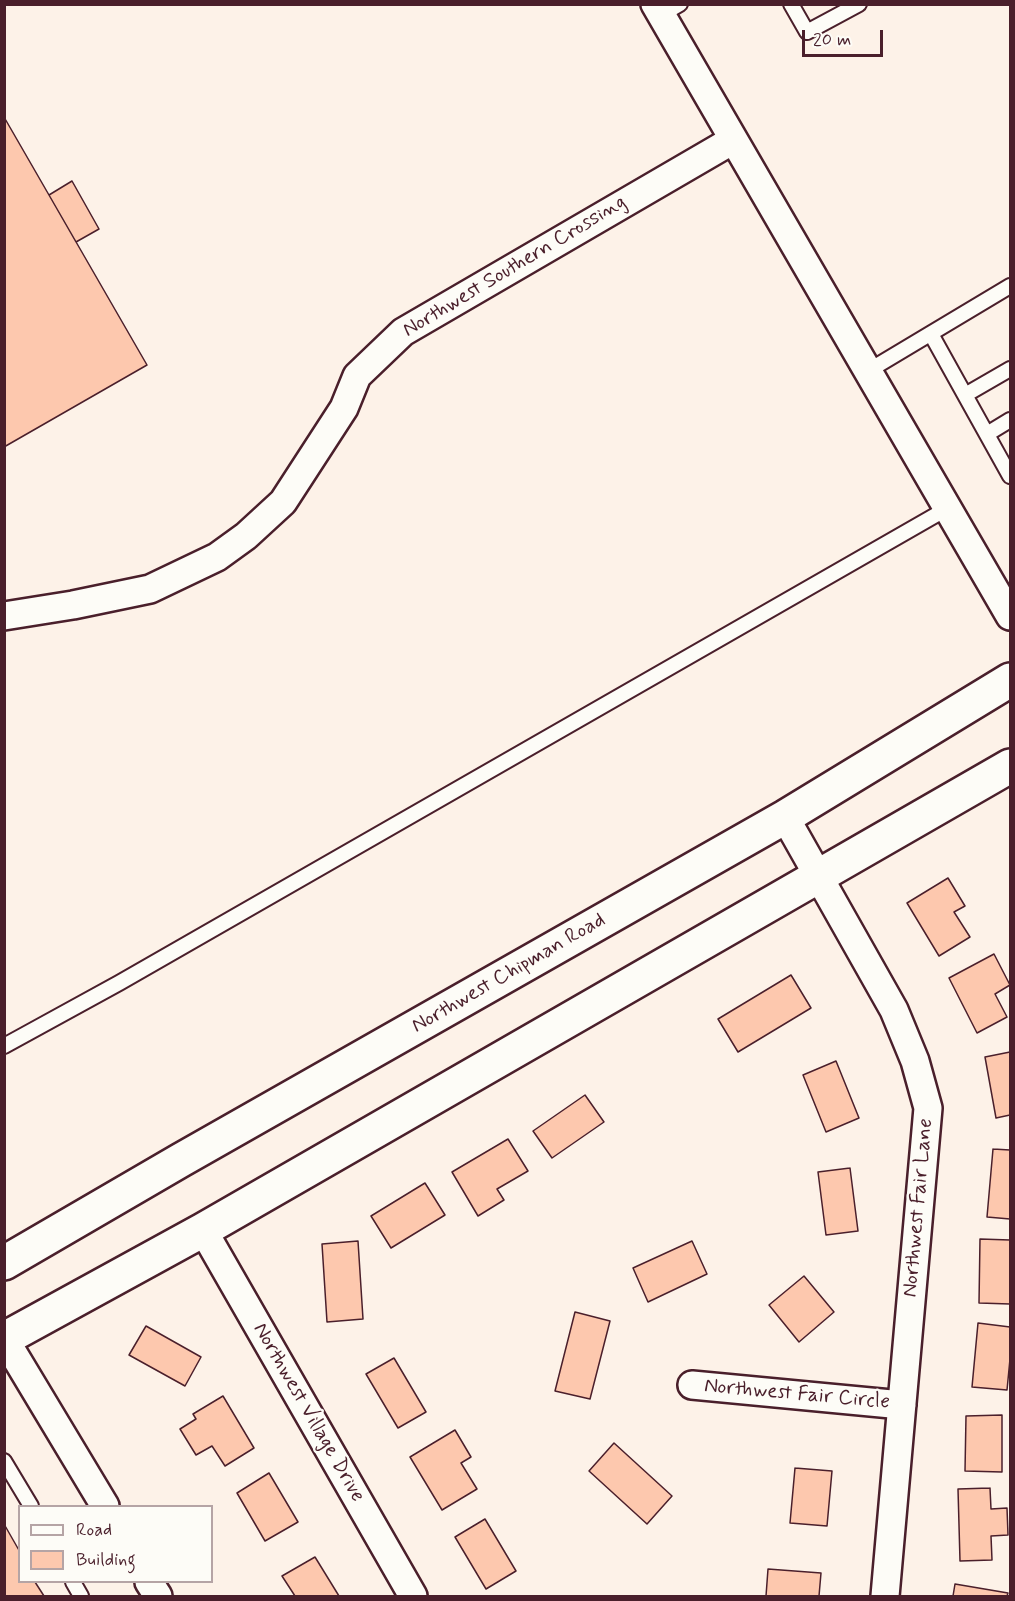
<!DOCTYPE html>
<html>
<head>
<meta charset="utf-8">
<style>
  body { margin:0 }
  #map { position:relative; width:1015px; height:1601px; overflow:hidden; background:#fdf2e8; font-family:Mynerve,sans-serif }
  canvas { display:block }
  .frame { position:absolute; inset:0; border:6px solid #4a1f2b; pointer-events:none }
  .legend { position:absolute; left:18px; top:1505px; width:195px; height:78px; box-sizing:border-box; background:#fdfcf7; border:2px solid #b5a4a5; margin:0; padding:8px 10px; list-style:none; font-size:18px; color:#4a1f2b }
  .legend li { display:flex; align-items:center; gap:12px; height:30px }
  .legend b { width:30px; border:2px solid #b5a4a5 }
  .scale { position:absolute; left:802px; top:30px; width:81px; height:27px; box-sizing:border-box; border:3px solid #4a1f2b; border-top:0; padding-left:8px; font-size:18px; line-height:21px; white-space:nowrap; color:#4a1f2b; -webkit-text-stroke:4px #fdfcf7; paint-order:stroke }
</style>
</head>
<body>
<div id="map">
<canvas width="1015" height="1601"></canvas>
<div class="frame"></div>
<ul class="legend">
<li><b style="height:8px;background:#fdfcf7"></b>Road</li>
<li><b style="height:16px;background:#fdc8ae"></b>Building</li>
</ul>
<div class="scale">20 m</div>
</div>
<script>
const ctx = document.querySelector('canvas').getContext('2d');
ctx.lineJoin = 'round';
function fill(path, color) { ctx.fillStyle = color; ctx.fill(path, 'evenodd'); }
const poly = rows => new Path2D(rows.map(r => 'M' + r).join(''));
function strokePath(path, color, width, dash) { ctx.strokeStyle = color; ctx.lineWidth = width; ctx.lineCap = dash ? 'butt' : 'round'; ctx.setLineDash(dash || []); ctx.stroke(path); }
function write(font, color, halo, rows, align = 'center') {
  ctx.font = font + ' Mynerve,sans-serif'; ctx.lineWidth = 4.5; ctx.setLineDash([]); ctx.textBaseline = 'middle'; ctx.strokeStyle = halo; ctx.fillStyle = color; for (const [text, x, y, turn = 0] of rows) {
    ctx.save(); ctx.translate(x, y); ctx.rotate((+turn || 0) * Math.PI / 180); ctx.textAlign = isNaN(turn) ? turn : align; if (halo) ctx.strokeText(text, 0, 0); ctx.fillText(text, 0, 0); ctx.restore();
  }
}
const building = poly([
  [4,117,147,365,4,447,4,117],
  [72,181,99,229,76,242,49,195,72,181],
  [948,878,965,906,954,912,970,937,939,956,907,903,948,878],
  [994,954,1010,985,995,994,1007,1017,977,1033,949,978,994,954],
  [791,975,811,1008,738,1052,718,1019,791,975],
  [1010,1052,1010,1115,996,1118,985,1057,1010,1052],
  [836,1061,859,1118,826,1132,803,1075,836,1061],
  [585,1095,604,1122,552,1158,533,1131,585,1095],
  [508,1139,528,1171,497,1189,504,1200,478,1216,452,1172,508,1139],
  [993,1149,1010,1150,1010,1219,987,1217,993,1149],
  [850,1168,858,1231,826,1235,818,1172,850,1168],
  [425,1183,445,1215,391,1248,371,1216,425,1183],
  [980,1239,1010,1240,1010,1304,979,1303,980,1239],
  [358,1241,363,1319,327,1322,322,1244,358,1241],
  [692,1241,707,1274,648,1302,633,1268,692,1241],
  [804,1276,834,1312,799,1342,769,1305,804,1276],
  [575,1312,610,1321,590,1399,555,1391,575,1312],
  [978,1323,1010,1327,1010,1359,1007,1390,972,1387,978,1323],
  [146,1326,201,1357,185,1386,129,1355,146,1326],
  [394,1358,426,1412,398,1428,366,1374,394,1358],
  [223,1396,254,1448,225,1466,212,1446,196,1455,180,1429,196,1419,193,1414,223,1396],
  [1002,1415,1002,1472,965,1471,966,1416,1002,1415],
  [455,1430,471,1457,461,1463,477,1489,442,1510,410,1457,455,1430],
  [614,1443,672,1496,647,1524,589,1471,614,1443],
  [795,1468,832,1471,827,1526,790,1523,795,1468],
  [269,1473,298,1522,265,1541,237,1493,269,1473],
  [990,1488,991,1509,1007,1508,1008,1535,991,1536,992,1560,960,1561,958,1489,990,1488],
  [485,1519,516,1571,486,1589,455,1537,485,1519],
  [4,1524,20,1552,20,1582,35,1582,44,1596,4,1596,4,1524],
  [315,1557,339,1596,295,1596,282,1576,315,1557],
  [768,1569,821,1573,819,1596,766,1596,768,1569],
  [955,1584,1008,1593,1007,1596,953,1596,955,1584]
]);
const service = poly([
  [791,4,807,32,859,4],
  [661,15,680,4],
  [931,334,1010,476],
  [868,371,1010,286],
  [965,395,1010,369],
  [987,434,1010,420],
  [4,1046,119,983,948,508],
  [4,1461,31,1506],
  [73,1582,81,1596]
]);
const minor = poly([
  [655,4,1010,616],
  [4,616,73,605,150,589,217,557,246,536,283,502,344,408,357,376,403,332,733,140],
  [785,817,894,1010,915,1061,928,1108,885,1596],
  [203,1230,413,1596],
  [4,1338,105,1506],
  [692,1385,902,1405],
  [149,1582,158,1596]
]);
const secondary = poly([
  [4,1263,181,1160,785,817,1010,680],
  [4,1339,203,1230,1010,766]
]);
const streetNames = [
  ["Northwest Southern Crossing",515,267,-31],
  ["Northwest Chipman Road",509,974,-30],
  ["Northwest Fair Lane",919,1208,-85],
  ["Northwest Fair Circle",797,1395,5],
  ["Northwest Village Drive",308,1413,60]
];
fill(building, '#fdc8ae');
strokePath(building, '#4a1f2b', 1.5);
strokePath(service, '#4a1f2b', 18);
strokePath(minor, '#4a1f2b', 32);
strokePath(secondary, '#4a1f2b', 38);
strokePath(service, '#fdfcf7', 14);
strokePath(minor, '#fdfcf7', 27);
strokePath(secondary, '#fdfcf7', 33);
write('21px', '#4a1f2b', '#fdfcf7', streetNames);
</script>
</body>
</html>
